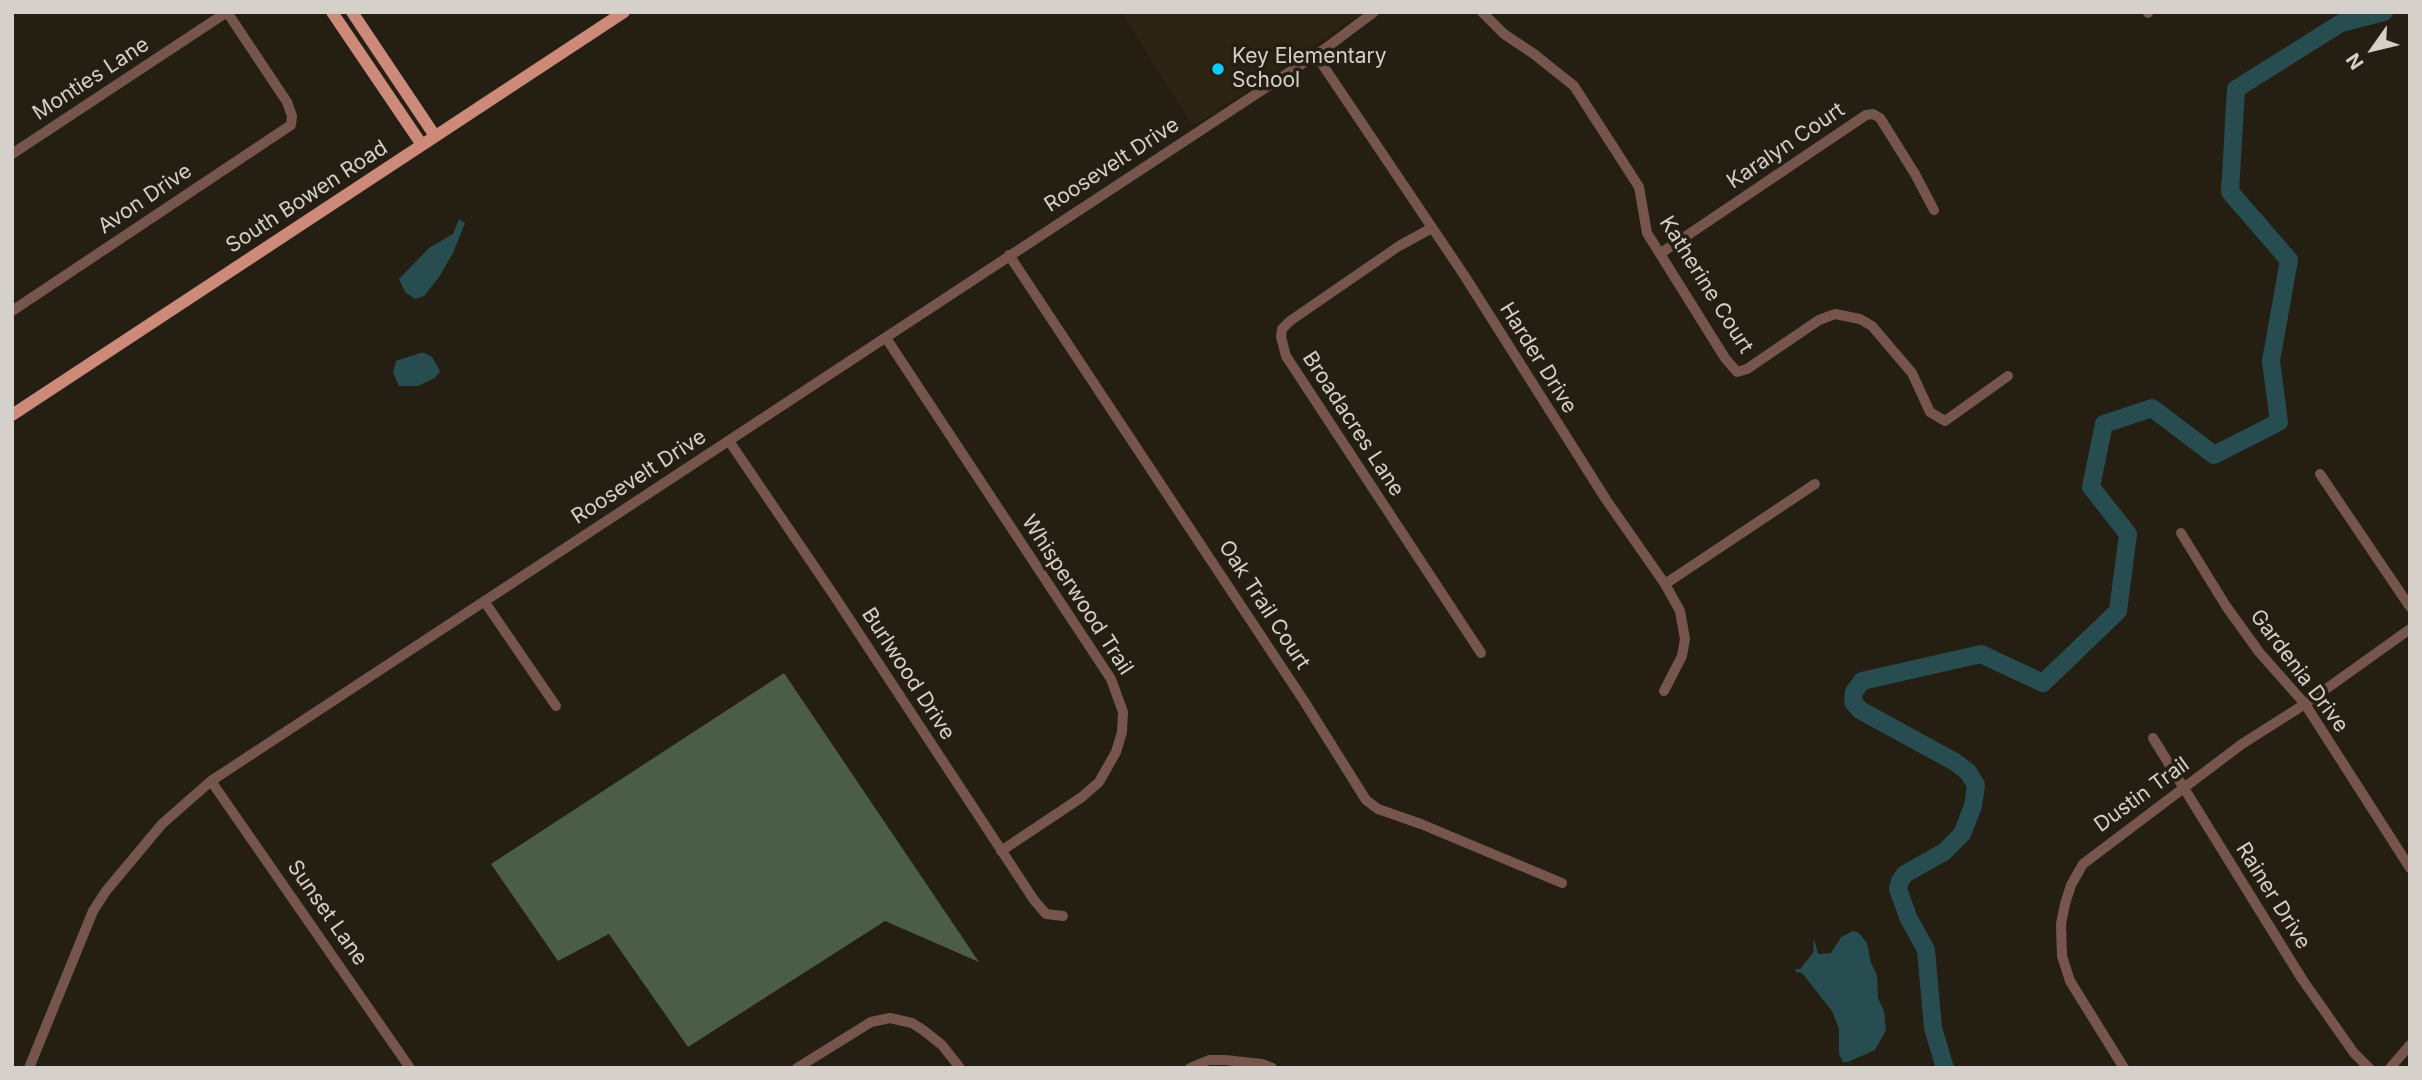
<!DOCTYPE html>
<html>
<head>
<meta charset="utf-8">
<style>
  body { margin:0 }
  #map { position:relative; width:2422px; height:1080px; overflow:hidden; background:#241e13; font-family:Inter,sans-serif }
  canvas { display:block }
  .frame { position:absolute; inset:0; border:14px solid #d5d1ca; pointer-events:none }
  .north { position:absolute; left:2338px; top:14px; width:70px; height:70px; -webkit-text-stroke:5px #241e13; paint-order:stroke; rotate:236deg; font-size:19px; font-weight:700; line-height:28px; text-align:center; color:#d5d1ca }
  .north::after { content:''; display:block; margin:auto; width:24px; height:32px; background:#d5d1ca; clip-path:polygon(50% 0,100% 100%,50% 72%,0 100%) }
</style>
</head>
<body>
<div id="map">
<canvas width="2422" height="1080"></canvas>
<div class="frame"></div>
<div class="north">N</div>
</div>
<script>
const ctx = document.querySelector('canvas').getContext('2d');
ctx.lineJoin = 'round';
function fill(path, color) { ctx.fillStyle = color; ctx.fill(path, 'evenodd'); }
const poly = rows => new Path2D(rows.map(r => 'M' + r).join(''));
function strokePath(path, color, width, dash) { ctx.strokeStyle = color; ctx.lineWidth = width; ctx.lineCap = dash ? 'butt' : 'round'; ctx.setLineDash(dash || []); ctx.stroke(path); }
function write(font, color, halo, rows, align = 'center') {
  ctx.font = font + ' Inter,sans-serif'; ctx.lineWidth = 7; ctx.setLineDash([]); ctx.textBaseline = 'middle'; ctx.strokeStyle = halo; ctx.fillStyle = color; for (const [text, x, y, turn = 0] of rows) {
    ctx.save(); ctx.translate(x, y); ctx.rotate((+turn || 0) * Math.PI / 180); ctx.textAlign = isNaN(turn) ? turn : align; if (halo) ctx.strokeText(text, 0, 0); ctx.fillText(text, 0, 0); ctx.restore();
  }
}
const built = poly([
  [1121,12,1364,12,1193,126]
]);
const forest = poly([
  [784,673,979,962,885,921,688,1047,609,934,558,961,491,864]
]);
const water = poly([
  [459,219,465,223,453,253,439,277,424,296,415,299,405,292,399,279,429,248,453,234],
  [420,353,425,353,432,357,440,371,435,378,418,386,399,386,393,373,396,361],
  [1853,931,1859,933,1867,943,1871,963,1877,975,1878,998,1884,1011,1886,1030,1875,1050,1848,1062,1843,1062,1839,1054,1839,1029,1832,1011,1802,973,1796,972,1795,969,1800,969,1813,953,1814,938,1818,954,1831,953,1841,937]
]);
const river = poly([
  [1945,1068,1933,1028,1926,950,1908,917,1898,889,1900,881,1905,874,1944,852,1962,834,1973,806,1976,785,1968,772,1955,762,1860,710,1853,702,1854,692,1862,681,1981,654,2043,683,2118,611,2128,534,2091,487,2104,424,2152,408,2214,455,2279,422,2271,361,2289,260,2230,192,2236,89,2341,23,2384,12]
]);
const minor = poly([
  [1482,12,1504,34,1534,54,1574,86,1639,187,1647,233,1725,358,1737,372,1747,369,1819,320,1835,314,1860,319,1872,326,1912,373,1930,412,1945,421,2008,376],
  [2148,13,2148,12],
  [1316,55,1464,275,1607,501,1665,584,1680,611,1685,639,1682,656,1664,691],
  [12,154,227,12],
  [1432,228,1399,246,1290,321,1282,329,1281,337,1286,356,1481,653],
  [1661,253,1866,115,1873,114,1880,118,1915,174,1934,210],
  [1009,255,1304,701,1366,800,1378,809,1421,824,1562,883],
  [12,311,291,125,292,116,287,102,227,12],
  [886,338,1111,679,1123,712,1122,732,1116,752,1099,782,1082,797,1001,851],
  [729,441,833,594,1034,900,1046,914,1063,916],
  [2320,474,2410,607],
  [2181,533,2226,606,2259,652,2305,704,2410,868],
  [1665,584,1815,484],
  [484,601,556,706],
  [2153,738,2302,979,2354,1053,2369,1068],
  [211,781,410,1068],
  [29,1068,93,911,106,891,162,824,211,781,1326,48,1374,12],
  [797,1068,871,1022,890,1018,912,1023,923,1030,942,1045,960,1068],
  [1190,1068,1209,1060,1225,1060,1262,1064,1272,1068],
  [2124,1068,2070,981,2062,956,2061,924,2065,904,2071,885,2083,864,2242,744,2305,704,2410,629],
  [2390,1068,2410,1045]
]);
const major = poly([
  [332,12,422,145],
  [352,12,435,136],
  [12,415,624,12]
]);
const markers = [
  [1218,69,7,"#0dcafa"]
];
const poiNames = [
  ["Key Elementary",1232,57],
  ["School",1232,81]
];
const streetNames = [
  ["Monties Lane",91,79,-33],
  ["Karalyn Court",1786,146,-34],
  ["Roosevelt Drive",1112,165,-33],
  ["South Bowen Road",307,197,-33],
  ["Avon Drive",145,199,-34],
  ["Katherine Court",1706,285,58],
  ["Harder Drive",1538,358,58],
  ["Broadacres Lane",1353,424,57],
  ["Roosevelt Drive",639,477,-33],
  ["Whisperwood Trail",1077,595,57],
  ["Oak Trail Court",1264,605,57],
  ["Gardenia Drive",2299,671,53],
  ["Burlwood Drive",908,674,57],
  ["Dustin Trail",2142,795,-36],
  ["Rainer Drive",2273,896,58],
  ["Sunset Lane",327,913,55]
];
fill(built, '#2d2313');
fill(forest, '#4b5d46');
fill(water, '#284d50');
strokePath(river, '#284d50', 18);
strokePath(minor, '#76554c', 10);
strokePath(major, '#ce8a79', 12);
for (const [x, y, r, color] of markers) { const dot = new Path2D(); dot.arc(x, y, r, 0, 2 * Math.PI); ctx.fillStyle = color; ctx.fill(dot); strokePath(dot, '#241e13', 2.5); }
write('21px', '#d5d1ca', '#241e13', poiNames, 'left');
write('21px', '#d5d1ca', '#241e13', streetNames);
</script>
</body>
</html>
